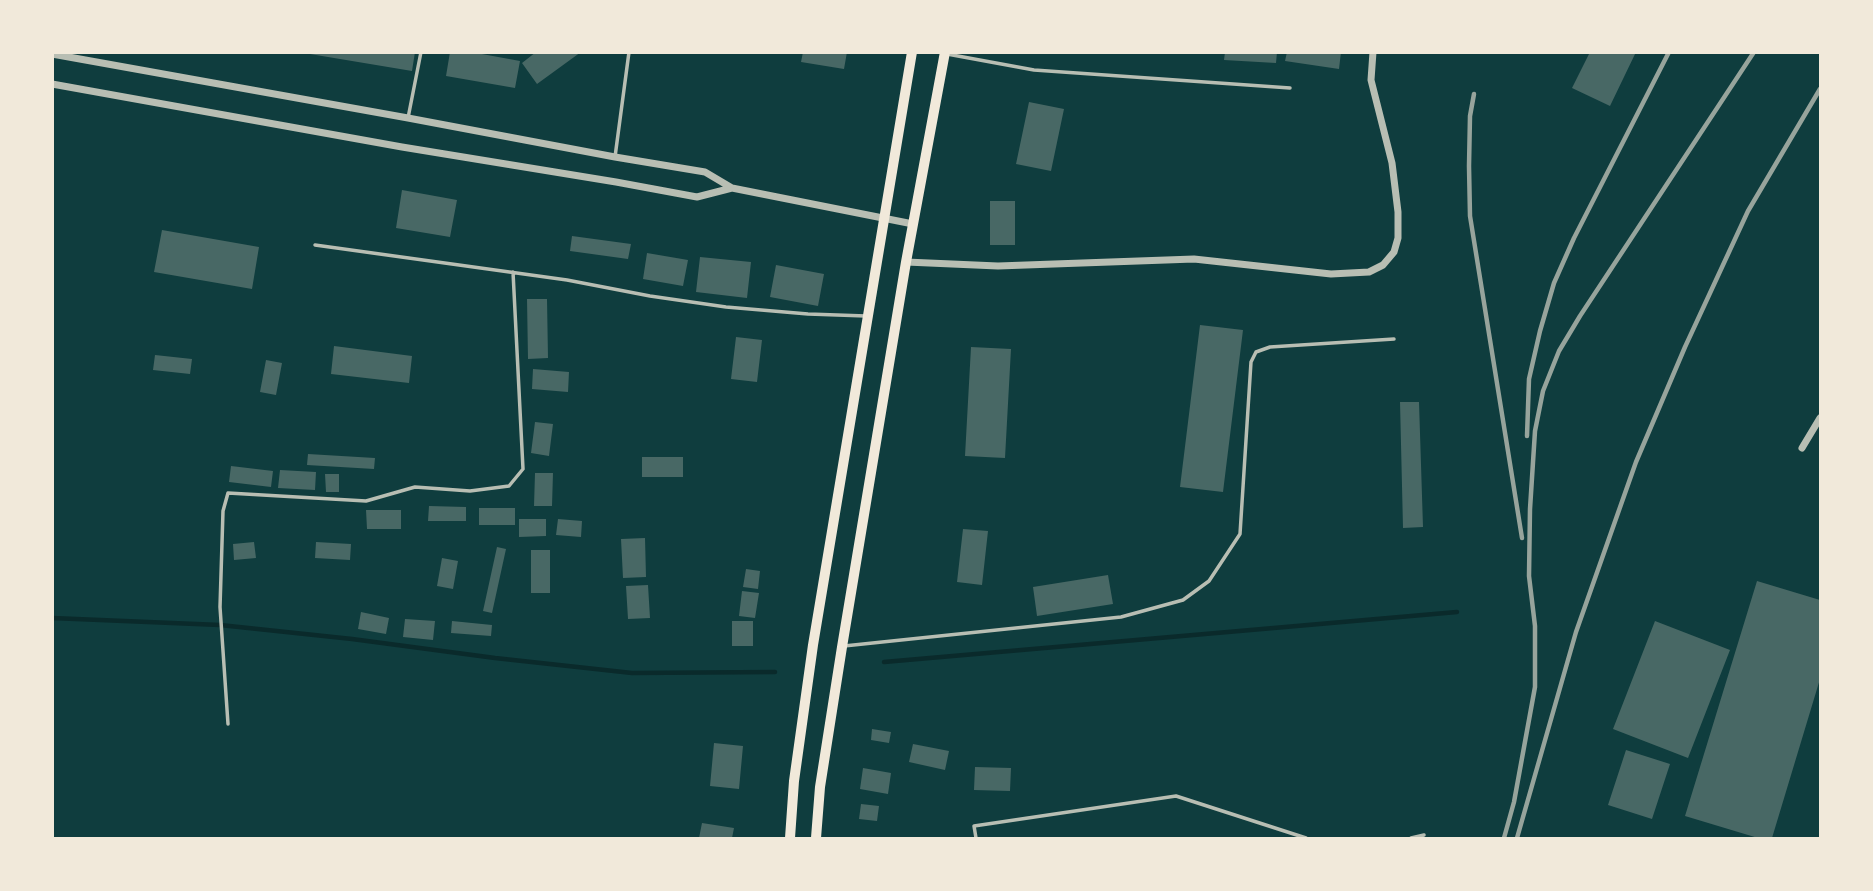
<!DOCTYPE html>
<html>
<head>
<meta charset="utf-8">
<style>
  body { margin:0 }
  #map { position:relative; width:1873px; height:891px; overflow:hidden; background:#0f3d3e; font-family:"Golos Text",sans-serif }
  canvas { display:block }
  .frame { position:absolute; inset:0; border:54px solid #f1e9da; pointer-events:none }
</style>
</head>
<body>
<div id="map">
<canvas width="1873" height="891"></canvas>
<div class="frame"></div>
</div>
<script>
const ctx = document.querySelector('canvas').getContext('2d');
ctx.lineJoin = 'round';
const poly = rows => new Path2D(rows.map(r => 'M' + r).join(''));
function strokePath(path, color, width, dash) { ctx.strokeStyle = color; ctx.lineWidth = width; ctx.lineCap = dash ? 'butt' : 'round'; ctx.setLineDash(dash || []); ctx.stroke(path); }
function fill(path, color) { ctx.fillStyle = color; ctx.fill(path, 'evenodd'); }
const stream = poly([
  [52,618,220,625,352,639,495,658,632,673,775,672],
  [884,662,1457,612]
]);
const building = poly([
  [310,52,415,52,412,71,310,54],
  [450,52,471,52,520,61,515,88,446,76],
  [536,52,581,52,537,84,522,63],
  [803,52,847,52,844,69,801,62],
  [1225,52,1277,52,1276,63,1224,60],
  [1287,52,1341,52,1339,69,1285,61],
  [1590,52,1636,52,1610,106,1572,88],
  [1029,102,1064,109,1051,171,1016,164],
  [402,190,457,200,450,237,396,228],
  [990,201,1015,201,1015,245,990,245],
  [162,230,259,247,252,289,154,272],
  [572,236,631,244,628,259,570,251],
  [647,253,688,260,683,286,643,279],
  [700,257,751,262,747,298,696,292],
  [776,265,824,274,818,306,770,297],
  [527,299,547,299,548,358,528,359],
  [1200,325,1243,330,1223,492,1180,487],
  [736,337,762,340,757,382,731,379],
  [334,346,412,356,409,383,331,374],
  [971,347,1011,349,1005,458,965,456],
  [155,355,192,359,190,374,153,370],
  [266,360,282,363,276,395,260,392],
  [533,369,569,372,568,392,532,389],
  [1400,402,1419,402,1423,527,1403,528],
  [535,422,553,424,549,456,531,453],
  [308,454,375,458,374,469,307,465],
  [642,457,683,457,683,477,642,477],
  [231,466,273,471,271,487,229,482],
  [280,470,316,472,315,490,278,488],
  [535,473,553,473,552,506,534,506],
  [325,474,339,474,339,492,326,492],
  [429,506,466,507,466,521,428,521],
  [479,508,515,508,515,525,479,525],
  [366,510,401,510,401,529,367,529],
  [519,519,546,519,546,536,519,537],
  [558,519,582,521,581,537,556,535],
  [963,529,988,531,982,585,957,582],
  [645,538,646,577,623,578,621,539],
  [254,542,256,558,234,560,233,544],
  [316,542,351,544,350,560,315,558],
  [497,547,506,549,492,613,483,611],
  [531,550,550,550,550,593,531,593],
  [442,558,458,561,453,589,437,586],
  [746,569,760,571,758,589,743,587],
  [1108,575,1113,604,1037,616,1033,587],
  [1757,581,1820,600,1820,679,1772,838,1758,838,1685,816],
  [648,585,650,618,628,619,626,586],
  [742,591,759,593,755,618,739,616],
  [361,612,389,618,386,634,358,629],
  [405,619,435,621,433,640,403,637],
  [452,621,492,625,491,636,451,633],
  [732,621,753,621,753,646,732,646],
  [1655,621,1730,650,1688,758,1613,729],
  [872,729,891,732,889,743,871,740],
  [714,743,743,746,739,789,710,786],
  [913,744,949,751,945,770,909,762],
  [1626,750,1670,764,1652,819,1608,805],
  [975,767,1011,768,1010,791,974,790],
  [863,768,891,773,888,794,860,789],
  [861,804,879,806,877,821,859,819],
  [702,823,734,828,732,838,699,838]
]);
const service = poly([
  [947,54,1034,70,1290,88],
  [408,118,421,52],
  [615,157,629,52],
  [315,245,567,280,650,296,726,307,808,314,866,316],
  [844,646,1121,617,1183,600,1209,581,1240,534,1251,362,1256,352,1270,347,1394,339],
  [228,724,220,607,223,511,228,493,366,501,415,487,470,491,509,486,523,469,513,272],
  [976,838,974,826,1176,796,1306,838],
  [1411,838,1424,835]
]);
const minor = poly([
  [52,54,408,118,615,157,705,172,732,188,913,224],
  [52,84,402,147,616,182,697,197,732,188],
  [906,262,998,266,1194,259,1331,274,1369,272,1383,265,1394,252,1398,238,1398,212,1392,163,1371,80,1373,52],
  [1802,448,1820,418]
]);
const primary = poly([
  [790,838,794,781,813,645,912,52],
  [816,838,820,787,842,647,906,262,945,52]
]);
const rail = poly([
  [1474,94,1470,116,1469,166,1470,216,1522,538],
  [1527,436,1529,379,1540,331,1554,283,1574,238,1669,52],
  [1504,838,1514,802,1535,687,1535,626,1529,576,1530,509,1535,431,1543,391,1559,351,1580,316,1754,52],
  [1517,838,1576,632,1636,462,1685,347,1748,211,1820,89]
]);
strokePath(stream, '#0a2a2b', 4.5);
fill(building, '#486865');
strokePath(service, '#b8beb3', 3.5);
strokePath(minor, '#b8beb3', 7);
strokePath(primary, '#f1e9da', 10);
strokePath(rail, '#97a49c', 4.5);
</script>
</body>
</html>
